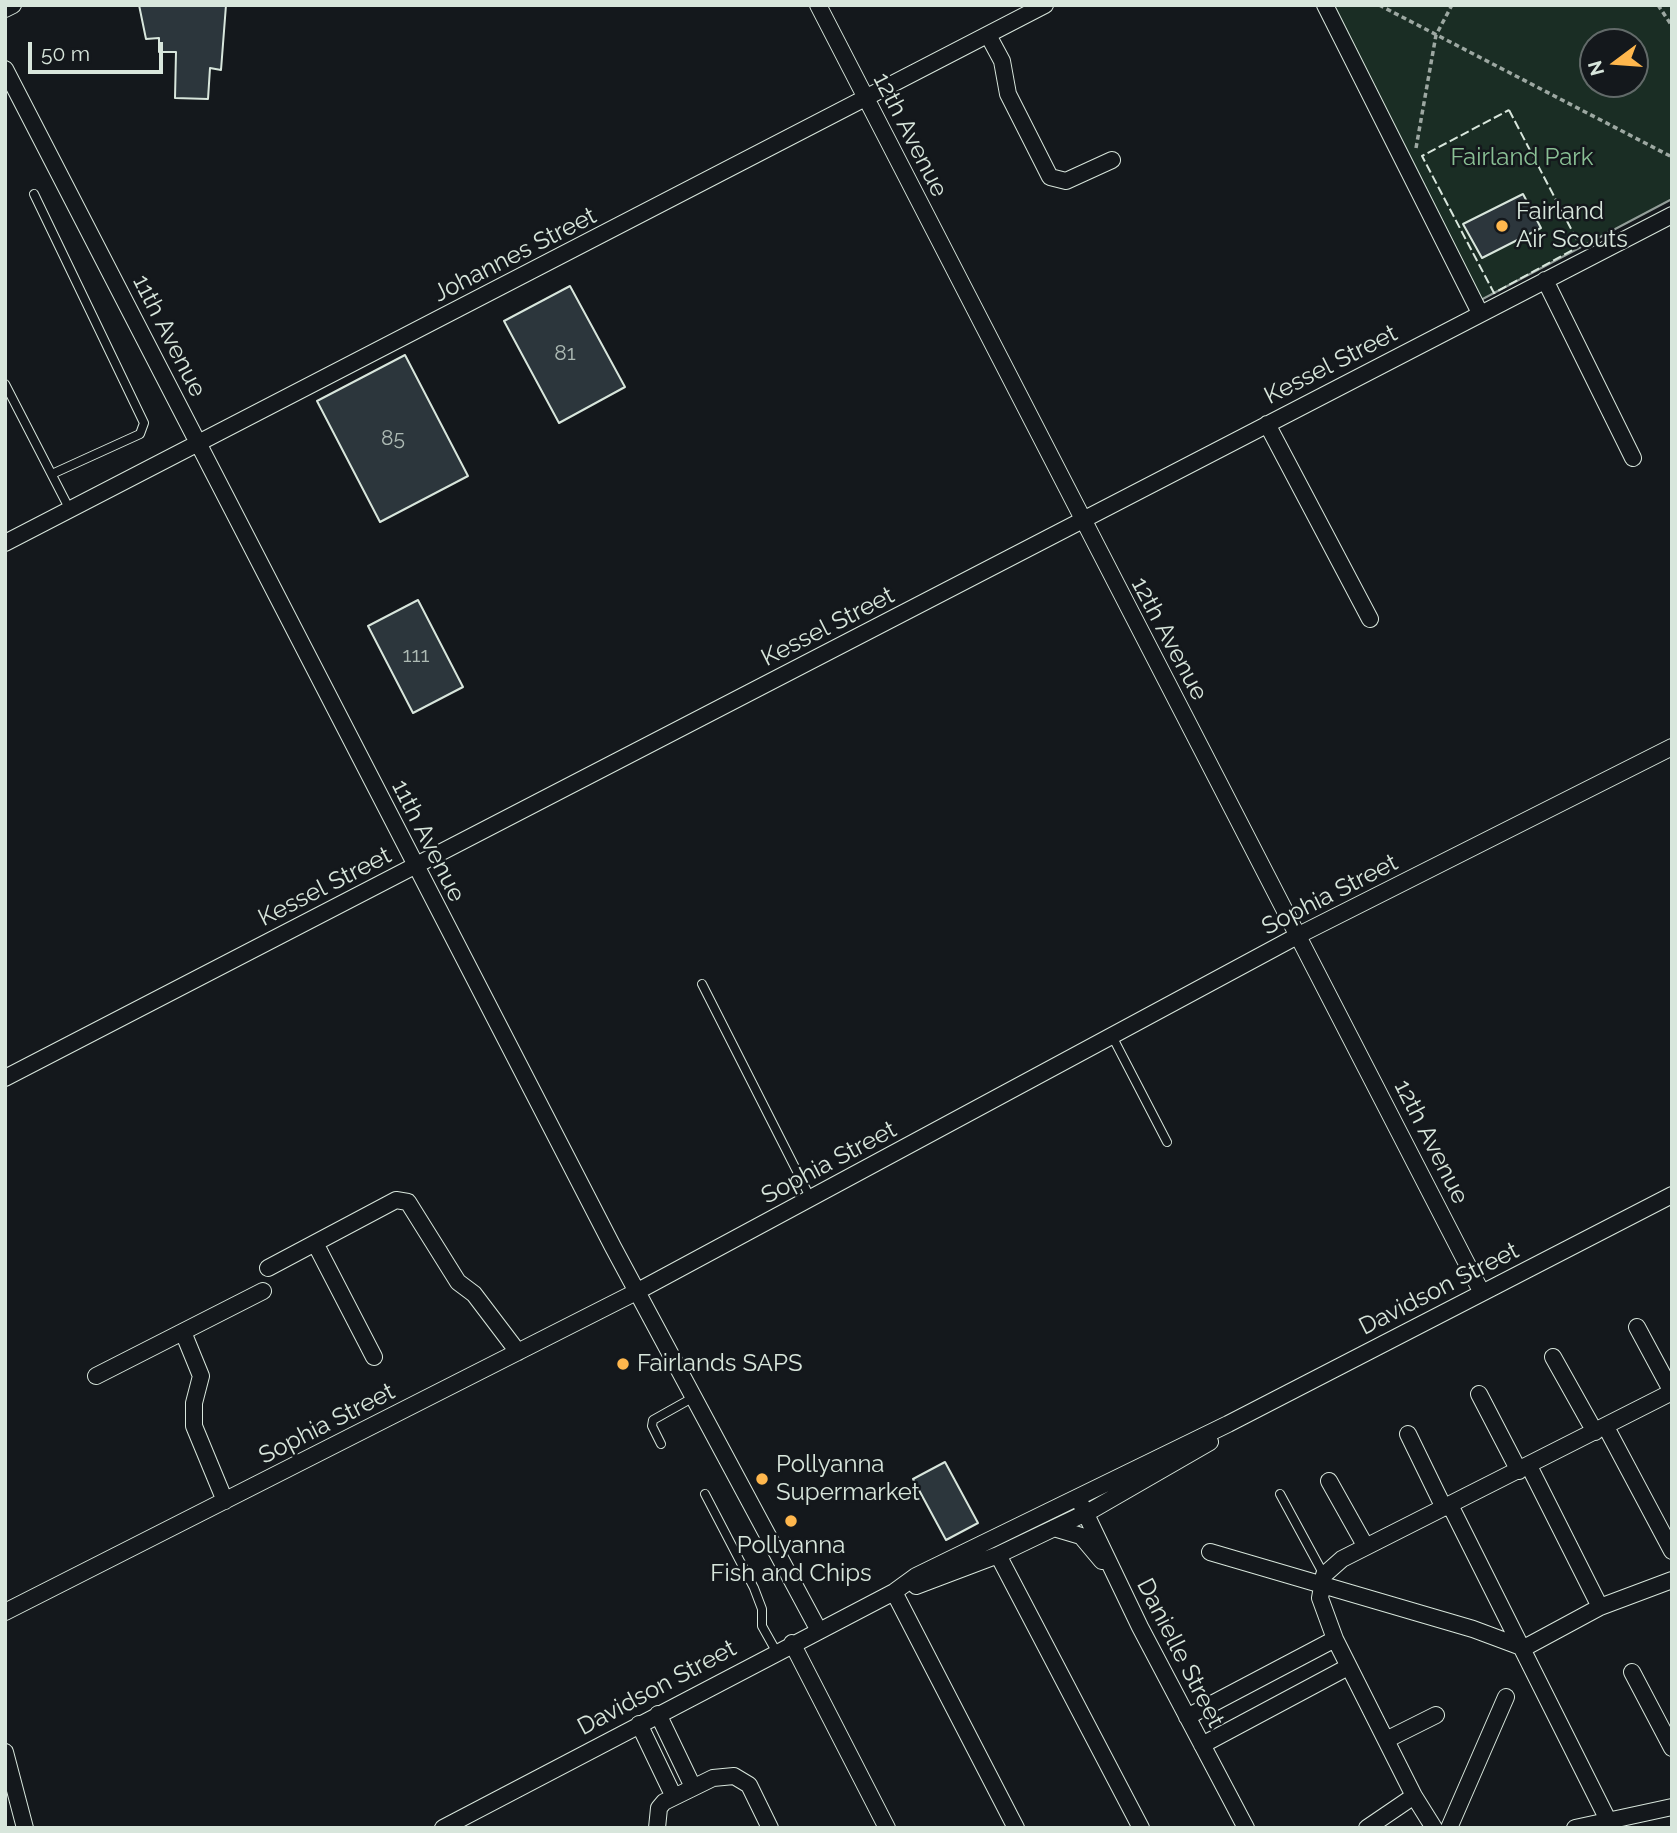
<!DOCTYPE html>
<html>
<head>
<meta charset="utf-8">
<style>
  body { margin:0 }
  #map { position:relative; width:1677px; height:1833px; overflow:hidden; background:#14181c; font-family:Raleway,sans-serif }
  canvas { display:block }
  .frame { position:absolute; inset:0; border:7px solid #d8e6dc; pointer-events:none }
  .north { position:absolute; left:1579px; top:28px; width:70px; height:70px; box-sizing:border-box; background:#14181c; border:2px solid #626a69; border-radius:50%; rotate:254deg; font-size:19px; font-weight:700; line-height:28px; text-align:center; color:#d8e6dc }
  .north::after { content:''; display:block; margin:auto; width:24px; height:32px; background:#ffb74d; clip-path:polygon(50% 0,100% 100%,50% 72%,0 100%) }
  .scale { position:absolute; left:28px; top:42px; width:135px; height:32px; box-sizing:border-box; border:4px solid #d8e6dc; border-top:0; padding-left:9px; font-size:21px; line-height:24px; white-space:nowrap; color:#d8e6dc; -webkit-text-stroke:5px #14181c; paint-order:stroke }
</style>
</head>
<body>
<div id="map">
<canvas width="1677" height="1833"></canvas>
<div class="frame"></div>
<div class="north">N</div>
<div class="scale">50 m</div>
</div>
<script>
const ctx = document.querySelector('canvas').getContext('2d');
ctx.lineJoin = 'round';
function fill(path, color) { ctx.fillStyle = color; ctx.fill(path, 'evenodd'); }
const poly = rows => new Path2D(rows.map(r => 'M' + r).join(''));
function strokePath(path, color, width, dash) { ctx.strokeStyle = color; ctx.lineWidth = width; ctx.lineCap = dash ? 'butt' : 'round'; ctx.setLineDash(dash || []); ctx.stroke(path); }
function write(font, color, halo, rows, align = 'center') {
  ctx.font = font + ' Raleway,sans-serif'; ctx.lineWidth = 5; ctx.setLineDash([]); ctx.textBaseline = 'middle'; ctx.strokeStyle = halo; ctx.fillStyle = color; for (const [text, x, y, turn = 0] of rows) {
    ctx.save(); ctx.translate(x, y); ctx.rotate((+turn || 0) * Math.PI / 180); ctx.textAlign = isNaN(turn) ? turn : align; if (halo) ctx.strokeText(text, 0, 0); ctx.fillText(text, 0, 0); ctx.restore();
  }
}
const green = poly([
  [1330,5,1672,5,1672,199,1477,302,1330,5],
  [1593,42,1635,42,1635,84,1593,84,1593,42]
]);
const building = poly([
  [139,5,226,5,221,70,210,68,208,99,175,98,176,52,159,52,159,38,146,39,139,5],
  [1523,194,1541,228,1482,258,1463,224,1523,194],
  [570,286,625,387,559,423,504,321,570,286],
  [405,355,468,476,380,522,317,401,405,355],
  [418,600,463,687,413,713,368,626,418,600],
  [945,1462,978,1523,946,1540,913,1479,945,1462]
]);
const path = poly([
  [1379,5,1672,157],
  [1658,5,1672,26],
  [1416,148,1436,35,1452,5]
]);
const service = poly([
  [34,194,144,423,140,434,52,474],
  [5,384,70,510],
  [702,984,811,1199],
  [1112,1036,1167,1142],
  [661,1444,652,1426,653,1420,694,1397],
  [705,1494,754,1588,762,1609,762,1626,776,1651],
  [1280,1494,1324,1575]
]);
const minor = poly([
  [818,5,1482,1293],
  [1325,5,1480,313],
  [5,9,13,5],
  [988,35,1002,61,1008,94,1050,177,1066,181,1112,160],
  [5,69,613,1247,818,1629],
  [1545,280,1633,458],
  [1267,424,1370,619],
  [5,543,1045,5],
  [5,1078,1672,215],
  [315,1243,374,1357],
  [268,1268,396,1200,408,1202,458,1282,474,1294,518,1352],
  [1637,1327,1672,1392],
  [183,1332,201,1376,194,1403,194,1426,225,1501],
  [1553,1357,1595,1432],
  [96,1376,263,1291],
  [1479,1394,1519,1471],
  [1606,1427,1672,1551],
  [1408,1434,1444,1508],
  [1529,1466,1600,1607],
  [1329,1481,1366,1547],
  [1450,1505,1612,1828],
  [1082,1506,1140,1627,1246,1828],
  [1054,1528,1081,1536,1102,1561],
  [1210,1552,1473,1629,1524,1648,1600,1607,1672,1580],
  [998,1555,1141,1828],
  [916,1586,998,1555,1092,1510,1210,1442],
  [894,1592,1016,1828],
  [5,1612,638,1291,1299,935,1672,747],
  [792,1643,887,1828],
  [1632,1672,1672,1748],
  [658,1714,693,1787],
  [1187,1717,1335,1639],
  [639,1724,674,1797],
  [1386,1740,1436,1715],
  [1202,1745,1348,1667],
  [5,1752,25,1828],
  [443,1828,894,1592,916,1576,1228,1424,1672,1195],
  [657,1828,659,1808,664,1802,713,1778,734,1776,749,1785,770,1828],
  [1367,1828,1414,1796],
  [1434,1828,1414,1796,1335,1639,1320,1598,1324,1575,1342,1559,1672,1392],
  [1449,1828,1506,1697],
  [1575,1828,1672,1807]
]);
const fence = poly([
  [1509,110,1580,246,1494,293,1422,156,1509,110]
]);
const markers = [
  [1502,226,7,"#ffb74d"],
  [623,1364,7,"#ffb74d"],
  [762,1479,7,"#ffb74d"],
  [791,1521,7,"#ffb74d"]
];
const numberNames = [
  ["81",565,354],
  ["85",393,439],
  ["111",416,656]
];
const streetNames = [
  ["12th Avenue",910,135,63],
  ["Johannes Street",515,255,-27],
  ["11th Avenue",169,336,63],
  ["Kessel Street",1331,365,-27],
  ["Kessel Street",828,627,-27],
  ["12th Avenue",1169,639,62],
  ["11th Avenue",428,841,63],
  ["Kessel Street",325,887,-27],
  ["Sophia Street",1330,895,-27],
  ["12th Avenue",1431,1142,63],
  ["Sophia Street",829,1163,-28],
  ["Davidson Street",1439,1289,-27],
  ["Sophia Street",327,1424,-27],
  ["Danielle Street",1180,1653,63],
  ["Davidson Street",657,1688,-28]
];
const parkNames = [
  ["Fairland Park",1522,158]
];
const poiNames = [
  ["Fairland",1516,212],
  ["Air Scouts",1516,240],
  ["Fairlands SAPS",637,1364],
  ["Pollyanna",776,1465],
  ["Supermarket",776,1493],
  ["Pollyanna",791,1546,"center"],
  ["Fish and Chips",791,1574,"center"]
];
fill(green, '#1a2d24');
strokePath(green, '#939e99', 2);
fill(building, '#2c363c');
strokePath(building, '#d8e6dc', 2);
strokePath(service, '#d8e6dc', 10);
strokePath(minor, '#d8e6dc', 18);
strokePath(path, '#9da8a2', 3.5, [5, 3.5]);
strokePath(service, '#14181c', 8);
strokePath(minor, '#14181c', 16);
strokePath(fence, '#d8e6dc', 2, [9, 3.5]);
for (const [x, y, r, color] of markers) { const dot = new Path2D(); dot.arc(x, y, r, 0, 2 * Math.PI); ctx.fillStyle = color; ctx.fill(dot); strokePath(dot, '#14181c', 2.5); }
write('21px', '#adbab4', null, numberNames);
write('24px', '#d8e6dc', '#14181c', streetNames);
write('24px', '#8ac095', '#14181c', parkNames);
write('24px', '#d8e6dc', '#14181c', poiNames, 'left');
</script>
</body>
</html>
